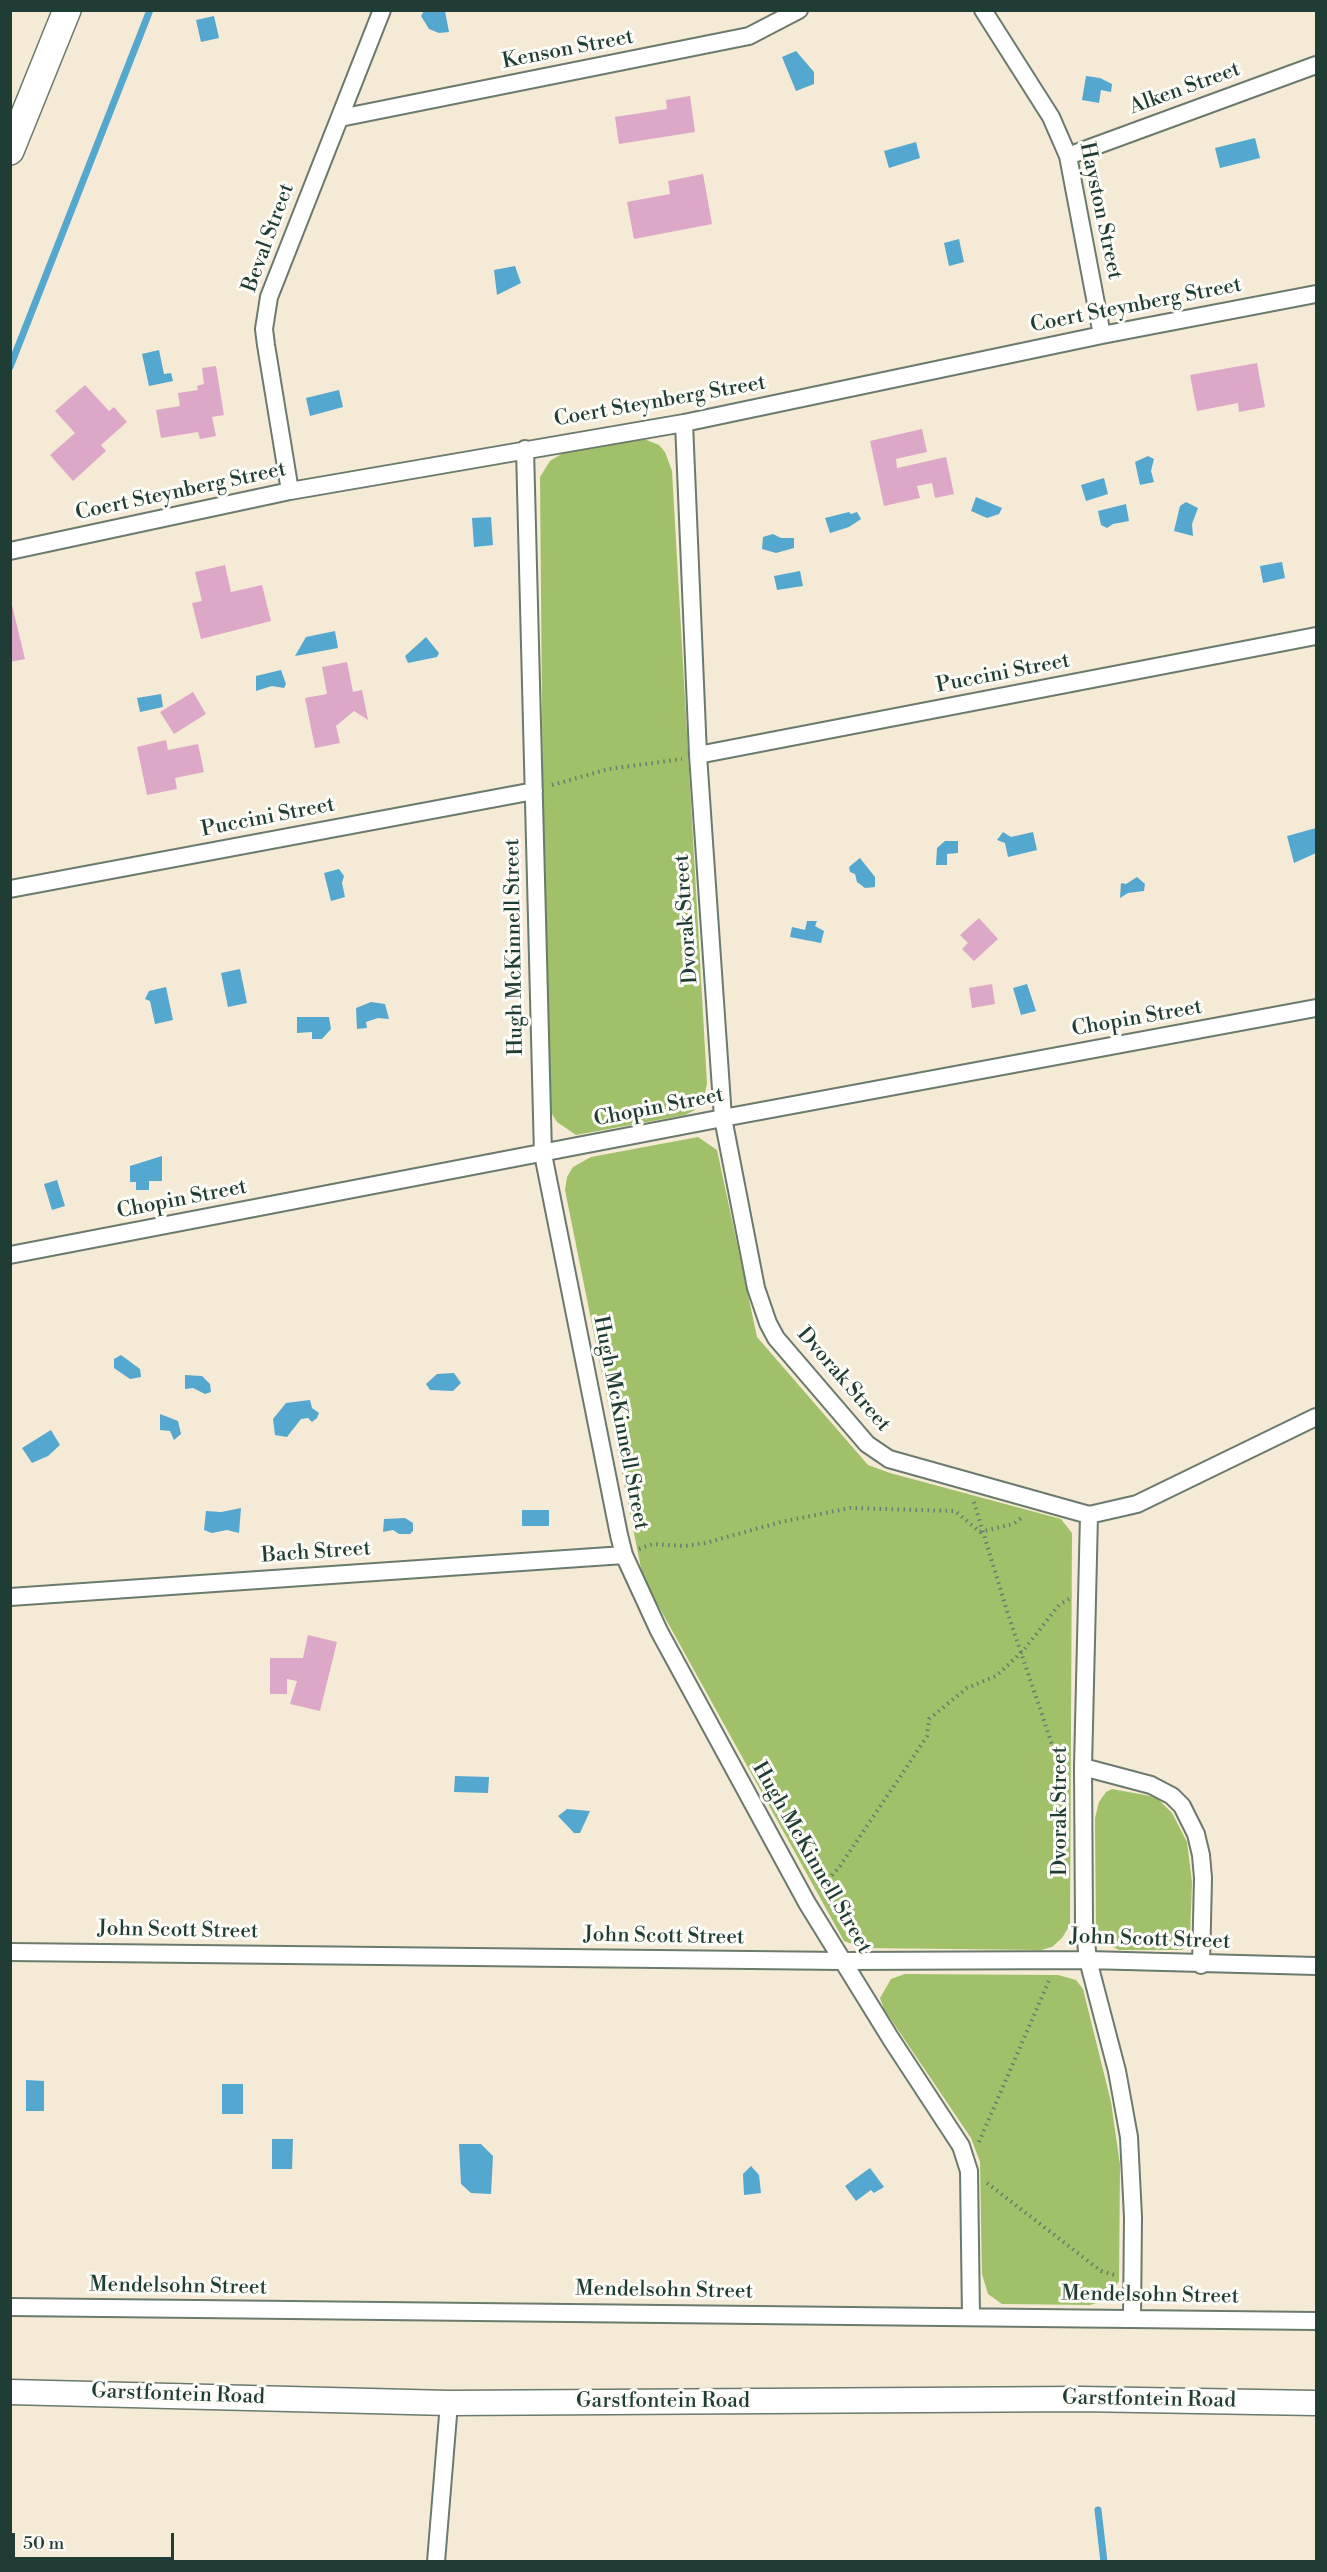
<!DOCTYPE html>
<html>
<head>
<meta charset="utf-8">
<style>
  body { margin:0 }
  #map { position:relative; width:1327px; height:2572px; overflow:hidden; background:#f5ead5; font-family:"Libre Bodoni",serif }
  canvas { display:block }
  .frame { position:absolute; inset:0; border:12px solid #1f3d34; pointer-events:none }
  .scale { position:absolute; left:12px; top:2533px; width:162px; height:27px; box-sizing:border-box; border:3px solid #1f3d34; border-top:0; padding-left:8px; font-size:18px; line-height:21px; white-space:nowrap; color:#1f3d34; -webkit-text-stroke:4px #fdfcf7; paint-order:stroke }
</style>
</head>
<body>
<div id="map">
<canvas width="1327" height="2572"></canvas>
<div class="frame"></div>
<div class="scale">50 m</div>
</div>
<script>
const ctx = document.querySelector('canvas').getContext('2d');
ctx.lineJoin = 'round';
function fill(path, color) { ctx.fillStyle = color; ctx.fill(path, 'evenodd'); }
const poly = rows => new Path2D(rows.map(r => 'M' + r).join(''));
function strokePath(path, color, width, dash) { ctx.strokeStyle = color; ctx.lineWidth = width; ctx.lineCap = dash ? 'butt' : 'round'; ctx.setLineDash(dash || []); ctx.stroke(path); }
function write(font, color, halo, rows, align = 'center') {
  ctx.font = font + ' "Libre Bodoni",serif'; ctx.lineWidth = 6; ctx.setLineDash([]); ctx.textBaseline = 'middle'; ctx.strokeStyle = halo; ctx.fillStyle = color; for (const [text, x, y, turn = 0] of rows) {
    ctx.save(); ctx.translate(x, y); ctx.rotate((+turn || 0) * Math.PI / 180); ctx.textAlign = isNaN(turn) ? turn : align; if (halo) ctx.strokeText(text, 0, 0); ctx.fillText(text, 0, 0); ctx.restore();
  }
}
const green = poly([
  [644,439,659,445,665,452,672,471,707,1084,704,1097,695,1110,685,1115,576,1135,557,1122,552,1114,550,1103,543,821,540,477,550,461,563,453],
  [698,1137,717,1150,757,1337,868,1465,890,1473,1061,1519,1072,1533,1070,1925,1062,1938,1052,1947,1041,1950,863,1948,844,1941,643,1578,565,1190,567,1177,573,1167,591,1157],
  [1112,1789,1156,1797,1172,1813,1187,1842,1192,1882,1190,1938,1182,1950,1119,1950,1102,1941,1096,1931,1095,1818,1099,1802,1106,1792],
  [905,1974,1058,1975,1076,1980,1083,1989,1111,2102,1120,2165,1119,2281,1108,2299,1090,2305,1002,2304,988,2294,982,2274,980,2162,971,2138,884,2009,880,1998,891,1979]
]);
const water = poly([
  [424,11,445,11,449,32,439,33,429,29,421,16],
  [214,16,219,38,201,42,196,20],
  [796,51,814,72,814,84,796,91,782,57],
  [1086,76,1100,78,1112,84,1111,92,1101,90,1099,103,1082,100],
  [1255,138,1260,158,1220,168,1215,148],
  [916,142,920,158,889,168,884,151],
  [959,239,964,262,949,266,944,243],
  [515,266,521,283,497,295,494,270],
  [159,350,164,374,171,373,173,381,149,386,142,354],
  [339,390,343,407,310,416,306,398],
  [1148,456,1154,459,1151,471,1154,482,1140,485,1135,462],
  [1104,478,1108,494,1086,501,1081,485],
  [976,497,1002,508,999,514,987,518,971,511],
  [1186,502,1198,508,1192,524,1193,536,1174,531,1180,506],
  [1126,504,1129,521,1113,524,1107,528,1101,525,1098,511],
  [849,512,851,514,857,512,861,519,849,527,830,533,825,518],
  [491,517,493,545,474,547,472,518],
  [773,534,781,538,794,538,794,548,776,553,762,549,763,537],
  [1282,562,1285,578,1263,583,1260,566],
  [800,571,803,586,777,590,774,576],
  [335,631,338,648,295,656,306,637],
  [426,637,439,653,437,657,408,663,405,656],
  [281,670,286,684,284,688,272,686,256,691,256,676],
  [161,694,163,707,140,712,137,698],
  [1316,828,1316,853,1294,863,1287,836],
  [1003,832,1011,837,1033,832,1037,850,1008,857,1005,843,997,840],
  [945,841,958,841,958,853,947,854,947,865,936,865,937,848],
  [860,858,875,877,875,887,865,888,857,882,855,874,850,872,849,867],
  [339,869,344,876,342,883,345,897,331,901,324,873],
  [1137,877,1145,884,1144,891,1128,893,1120,898,1121,883,1126,884],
  [807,921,817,921,815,926,824,931,821,943,790,937,792,927,805,930],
  [240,969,247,1003,228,1007,221,973],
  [1027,984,1036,1011,1021,1015,1013,988],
  [166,987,173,1020,155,1024,150,1001,145,999,149,991],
  [371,1002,385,1004,389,1019,378,1018,366,1022,367,1028,357,1029,356,1008],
  [297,1017,329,1017,331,1029,322,1039,312,1039,312,1032,297,1033],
  [162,1156,162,1181,149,1181,149,1190,136,1190,136,1182,130,1182,130,1166],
  [57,1180,65,1206,52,1210,44,1184],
  [121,1355,140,1369,141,1377,130,1379,114,1368,114,1359],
  [454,1373,461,1383,453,1391,430,1390,426,1384,437,1374],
  [185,1375,202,1376,210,1384,211,1392,205,1394,193,1388,185,1389],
  [310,1400,312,1408,319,1413,317,1418,312,1422,308,1418,301,1419,287,1437,275,1435,273,1419,286,1403],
  [160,1414,178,1421,181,1434,174,1440,170,1431,160,1430],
  [51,1430,60,1445,48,1456,32,1463,22,1448],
  [241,1508,239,1533,227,1530,212,1533,204,1530,206,1511,221,1512],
  [522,1510,549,1510,549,1526,522,1526],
  [405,1518,413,1523,413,1531,410,1534,399,1534,393,1530,383,1532,384,1519],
  [455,1776,489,1777,488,1793,454,1792],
  [567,1809,590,1811,580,1833,574,1833,558,1816],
  [26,2080,44,2081,44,2111,26,2111],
  [222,2084,243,2084,243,2114,222,2114],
  [272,2139,293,2139,292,2169,272,2169],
  [459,2144,481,2144,493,2156,491,2194,471,2193,461,2184],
  [751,2166,759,2175,761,2193,744,2195,743,2174],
  [870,2168,884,2187,874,2193,871,2190,856,2201,845,2186]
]);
const stream = poly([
  [10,367,150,10],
  [1098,2510,1104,2562]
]);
const building = poly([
  [690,96,695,132,619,144,615,117,667,109,666,100],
  [703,174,712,224,634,239,627,202,670,194,668,181],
  [1257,363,1265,407,1239,412,1238,403,1197,411,1190,375],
  [216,366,224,415,212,417,216,436,200,439,198,432,161,438,156,410,180,406,178,393,198,390,197,386,204,384,202,368],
  [85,385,109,411,114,407,127,422,101,445,106,451,73,481,50,455,75,433,55,411],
  [922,429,927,452,896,459,897,468,946,457,954,494,935,498,932,483,917,486,920,498,884,506,870,441],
  [225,565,231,592,262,585,271,621,201,639,192,603,202,601,195,572],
  [10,597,25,659,10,662],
  [347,662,353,692,362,690,368,720,354,711,336,726,340,743,315,748,305,698,327,694,322,667],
  [193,692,206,714,174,734,160,712],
  [166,740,168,750,198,744,204,772,175,778,177,789,147,795,137,747],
  [979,918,998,939,974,961,962,949,968,943,960,935],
  [992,984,995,1004,972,1008,969,988],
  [308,1635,337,1642,320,1711,290,1704,297,1681,287,1679,287,1694,270,1694,270,1658,303,1658]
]);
const path = poly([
  [552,785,609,769,682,759],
  [974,1502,1007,1611,1063,1777],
  [639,1549,653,1544,685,1546,705,1543,781,1522,850,1508,955,1511,980,1532,1013,1524,1023,1517],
  [820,1889,840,1866,906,1768,927,1736,929,1719,967,1688,996,1676,1023,1651,1059,1605,1069,1599],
  [979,2142,1050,1978],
  [987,2183,1101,2271,1114,2275]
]);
const street = poly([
  [983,10,1051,117,1068,156,1102,335],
  [340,118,749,36,799,10],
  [1068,156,1316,65],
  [684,423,698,755,723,1118,756,1288,768,1323,776,1338,867,1444,889,1459,1089,1515,1137,1504,1316,1417],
  [525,449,543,1154,619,1535,624,1555,659,1631,807,1903,891,2039,961,2146,969,2171,971,2317],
  [290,491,266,345,264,329,269,297,382,10],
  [10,551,290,491,684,423,1102,335,1316,294],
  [698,755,1316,636],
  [10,889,534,791],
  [10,1255,723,1118,1316,1008],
  [1089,1515,1083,1767,1084,1923,1088,1960,1117,2071,1129,2137,1133,2217,1132,2318],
  [10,1597,624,1555],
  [1083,1767,1151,1785,1172,1796,1182,1806,1196,1834,1201,1855,1203,1878,1201,1965],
  [10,1952,843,1961,1088,1960,1316,1966],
  [10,2307,1316,2321],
  [436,2562,449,2403]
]);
const secondary = poly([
  [10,2392,449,2403,1080,2399,1316,2403]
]);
const primary = poly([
  [10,151,67,10]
]);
const streetNames = [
  ["Kenson Street",568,50,-11],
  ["Alken Street",1185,89,-20],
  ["Hayston Street",1100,211,78],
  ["Beval Street",269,238,-70],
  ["Coert Steynberg Street",1136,306,-11],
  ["Coert Steynberg Street",660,402,-10],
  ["Coert Steynberg Street",181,492,-12],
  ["Puccini Street",1003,674,-11],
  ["Puccini Street",268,818,-11],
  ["Dvorak Street",687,919,-94],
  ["Hugh McKinnell Street",515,947,-91],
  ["Chopin Street",1137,1019,-10],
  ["Chopin Street",659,1108,-11],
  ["Chopin Street",182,1200,-11],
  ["Dvorak Street",843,1380,49],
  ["Hugh McKinnell Street",620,1423,79],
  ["Bach Street",316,1553,-4],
  ["Dvorak Street",1061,1811,-90],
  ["Hugh McKinnell Street",811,1858,60],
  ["John Scott Street",178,1931,1],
  ["John Scott Street",664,1937,1],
  ["John Scott Street",1150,1940,2],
  ["Mendelsohn Street",178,2287,1],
  ["Mendelsohn Street",664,2291,1],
  ["Mendelsohn Street",1150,2296,1],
  ["Garstfontein Road",178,2395,2],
  ["Garstfontein Road",1149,2400,1],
  ["Garstfontein Road",663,2402]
];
fill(green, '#a0c069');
fill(water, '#54a7cf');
strokePath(stream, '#54a7cf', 7);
fill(building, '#dda7c7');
strokePath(street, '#6a7a6c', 20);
strokePath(secondary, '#6a7a6c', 27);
strokePath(primary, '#6a7a6c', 30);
strokePath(path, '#6a7a6c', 4, [1.5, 4.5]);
strokePath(street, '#fff', 16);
strokePath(secondary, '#fff', 24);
strokePath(primary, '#fff', 27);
write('21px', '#1f3d34', '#fdfcf7', streetNames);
</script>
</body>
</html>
